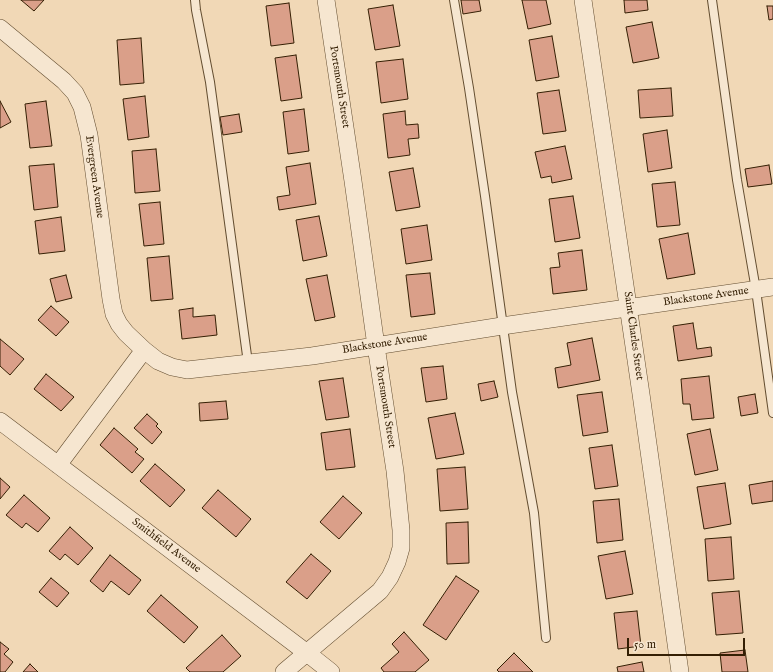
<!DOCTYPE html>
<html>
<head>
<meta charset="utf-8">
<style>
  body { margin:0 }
  #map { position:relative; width:773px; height:672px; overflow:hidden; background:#f1d8b6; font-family:"IM FELL English",serif }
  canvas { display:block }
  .scale { position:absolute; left:627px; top:638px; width:118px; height:18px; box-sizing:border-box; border:2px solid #341f04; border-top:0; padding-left:5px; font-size:12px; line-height:14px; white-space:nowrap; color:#341f04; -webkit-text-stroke:3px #f6e6d0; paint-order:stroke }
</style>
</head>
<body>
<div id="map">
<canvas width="773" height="672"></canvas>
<div class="scale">50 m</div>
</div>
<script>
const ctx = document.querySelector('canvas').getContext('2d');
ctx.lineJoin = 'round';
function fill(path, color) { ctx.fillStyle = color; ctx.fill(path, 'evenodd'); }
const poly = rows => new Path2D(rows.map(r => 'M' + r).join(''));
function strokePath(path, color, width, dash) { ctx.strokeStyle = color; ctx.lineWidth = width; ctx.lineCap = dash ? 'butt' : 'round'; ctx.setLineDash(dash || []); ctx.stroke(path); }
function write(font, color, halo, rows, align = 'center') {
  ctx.font = font + ' "IM FELL English",serif'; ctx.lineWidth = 3; ctx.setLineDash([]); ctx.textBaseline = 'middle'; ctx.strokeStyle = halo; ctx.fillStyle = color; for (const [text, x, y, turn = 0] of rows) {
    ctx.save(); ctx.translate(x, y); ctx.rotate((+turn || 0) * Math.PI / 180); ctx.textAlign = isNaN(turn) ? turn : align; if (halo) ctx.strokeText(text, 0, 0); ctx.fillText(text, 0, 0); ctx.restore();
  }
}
const building = poly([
  [21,0,44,0,34,11,21,0],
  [461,0,479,0,481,11,463,14,461,0],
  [522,0,546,0,551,24,528,29,522,0],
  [624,0,647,0,648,10,625,13,624,0],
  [289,3,294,43,271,46,266,6,289,3],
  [393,5,400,46,375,50,368,9,393,5],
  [767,6,773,6,773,19,769,20,767,6],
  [652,22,659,58,633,63,626,27,652,22],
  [552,36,559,77,536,81,529,40,552,36],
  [141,38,144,83,120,85,117,40,141,38],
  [296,55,302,98,281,101,275,58,296,55],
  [403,59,408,99,381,103,376,62,403,59],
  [671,88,673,116,640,118,638,90,671,88],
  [559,90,566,131,543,134,537,93,559,90],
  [145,96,149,137,128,140,123,99,145,96],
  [0,101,11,122,0,128,0,101],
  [46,101,52,146,30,148,25,104,46,101],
  [304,109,309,151,288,154,283,112,304,109],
  [405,111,406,125,418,124,419,138,408,139,410,155,388,158,383,114,405,111],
  [239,114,242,132,223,135,220,117,239,114],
  [667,130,672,168,648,172,643,134,667,130],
  [565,146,572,179,552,183,551,176,541,178,535,152,565,146],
  [156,149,160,191,135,193,132,151,156,149],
  [310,163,316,204,279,210,277,197,290,195,286,167,310,163],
  [54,164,58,207,34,210,29,166,54,164],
  [769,165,772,184,748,187,745,169,769,165],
  [413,168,420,207,396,211,389,172,413,168],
  [675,182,680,225,657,227,652,184,675,182],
  [573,196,580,238,555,242,549,199,573,196],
  [160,202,164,244,144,246,139,204,160,202],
  [319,216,327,256,303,261,296,220,319,216],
  [61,217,65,251,39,254,35,221,61,217],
  [427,225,432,260,406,264,401,229,427,225],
  [688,233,695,274,667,279,659,239,688,233],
  [582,250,587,290,553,294,550,268,560,267,558,253,582,250],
  [169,256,173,299,151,301,147,258,169,256],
  [430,273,435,314,411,317,406,275,430,273],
  [66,275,72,298,56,302,50,279,66,275],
  [327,275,335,317,315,321,306,279,327,275],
  [51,306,69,322,56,336,38,320,51,306],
  [193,308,193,317,215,315,217,335,182,339,179,310,193,308],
  [693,323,697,349,711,347,712,356,678,361,673,326,693,323],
  [592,338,600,380,558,388,555,368,571,365,567,343,592,338],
  [0,339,24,359,10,375,0,366,0,339],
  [443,366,447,399,426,402,421,368,443,366],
  [46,374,74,397,61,411,34,389,46,374],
  [709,376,714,418,692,420,690,404,683,404,681,379,709,376],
  [343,378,349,417,326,420,319,381,343,378],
  [494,381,498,397,481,401,478,384,494,381],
  [602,392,608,432,583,436,577,395,602,392],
  [755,394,758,413,741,416,738,397,755,394],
  [226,401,228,419,200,421,199,403,226,401],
  [455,413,464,454,436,459,428,418,455,413],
  [147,414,158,424,156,426,162,432,152,444,134,428,147,414],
  [114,428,138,449,135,452,144,459,132,473,100,445,114,428],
  [350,429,355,467,326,470,321,433,350,429],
  [710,429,718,470,695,475,687,434,710,429],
  [612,445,618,486,595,489,589,448,612,445],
  [155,464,185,490,170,507,140,481,155,464],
  [465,467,468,509,440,511,437,469,465,467],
  [0,478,10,487,0,499,0,478],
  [773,481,773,501,752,504,749,485,773,481],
  [725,483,731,524,704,529,697,487,725,483],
  [218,490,251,519,236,537,202,508,218,490],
  [24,495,50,518,38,532,26,523,22,528,6,515,24,495],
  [343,496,362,513,339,539,320,522,343,496],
  [619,499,623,540,597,543,593,501,619,499],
  [468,522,469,563,447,564,446,523,468,522],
  [70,527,93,548,78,565,65,554,60,560,49,551,70,527],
  [731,537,734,579,708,581,705,539,731,537],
  [625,551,633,594,606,599,598,556,625,551],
  [311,554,331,571,307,599,286,582,311,554],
  [110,555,141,580,129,595,111,581,103,592,90,581,110,555],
  [456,576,479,591,446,640,423,625,456,576],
  [51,578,69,593,57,607,39,592,51,578],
  [739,591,743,633,716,635,712,593,739,591],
  [161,595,198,627,184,643,147,611,161,595],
  [637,611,641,646,618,649,614,613,637,611],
  [404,632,429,660,415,672,384,672,381,668,399,652,392,644,404,632],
  [222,635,241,656,223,672,190,672,186,668,222,635],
  [0,642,9,649,4,654,13,662,5,672,0,672,0,642],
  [745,650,748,672,722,672,720,653,745,650],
  [514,653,533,672,499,672,497,670,514,653],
  [642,662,644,672,618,672,617,667,642,662],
  [30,664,38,672,23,672,30,664]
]);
const lane = poly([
  [195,0,196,10,210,82,248,363],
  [454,0,469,88,485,196,512,392,534,513,546,638],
  [712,0,737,180,756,290,773,413]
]);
const street = poly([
  [583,0,641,394,680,672],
  [0,28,64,81,75,93,82,107,89,135,111,299,114,314,119,324,126,333,144,350,158,361,172,367,187,370,312,356,502,326,773,287],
  [0,421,307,653,331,672],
  [58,465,144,350],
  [284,672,380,591,390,577,397,562,401,548,401,530,395,471,376,346,353,181,326,0]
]);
const streetNames = [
  ["Portsmouth Street",339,87,81],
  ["Evergreen Avenue",94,177,82],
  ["Blackstone Avenue",706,297,-8],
  ["Saint Charles Street",633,336,82],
  ["Blackstone Avenue",385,344,-9],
  ["Portsmouth Street",385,407,81],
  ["Smithfield Avenue",166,546,37]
];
fill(building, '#da9f89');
strokePath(building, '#341f04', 1);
strokePath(lane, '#634d30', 10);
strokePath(street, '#634d30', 18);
strokePath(lane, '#f6e6d0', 8);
strokePath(street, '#f6e6d0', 17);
write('11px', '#341f04', '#f6e6d0', streetNames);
</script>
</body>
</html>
